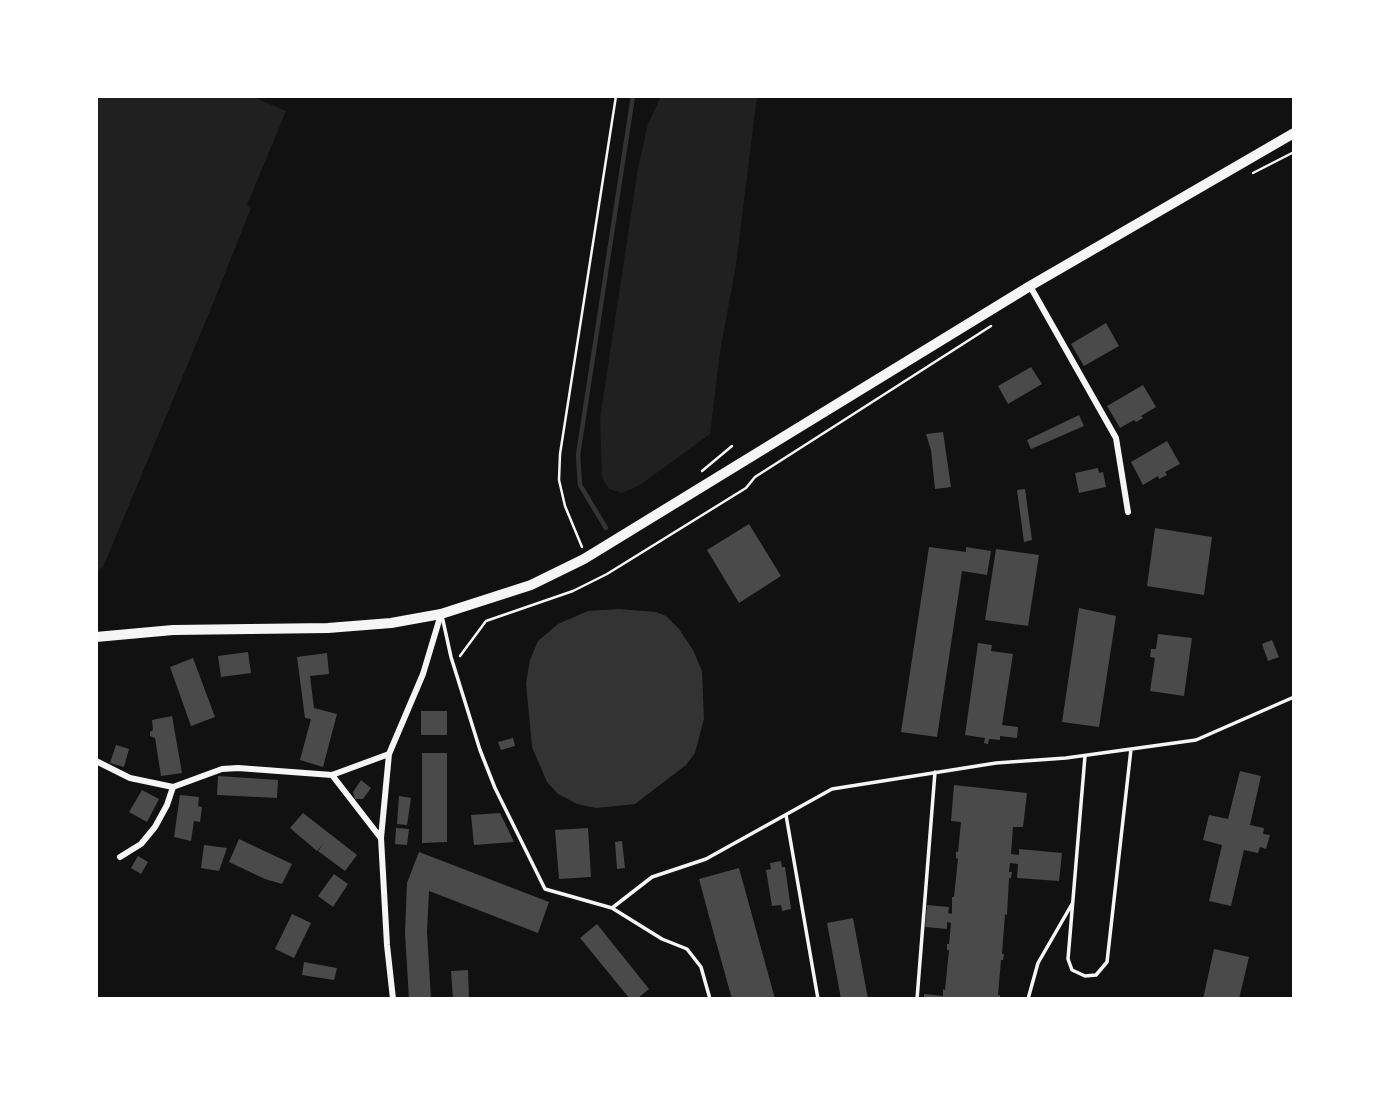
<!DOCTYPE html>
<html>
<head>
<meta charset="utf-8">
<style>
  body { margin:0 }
  #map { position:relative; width:1390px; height:1095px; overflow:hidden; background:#111; font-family:Mulish,sans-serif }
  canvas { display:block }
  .frame { position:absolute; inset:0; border:98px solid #fff; pointer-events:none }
</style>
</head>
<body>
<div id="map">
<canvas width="1390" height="1095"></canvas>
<div class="frame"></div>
</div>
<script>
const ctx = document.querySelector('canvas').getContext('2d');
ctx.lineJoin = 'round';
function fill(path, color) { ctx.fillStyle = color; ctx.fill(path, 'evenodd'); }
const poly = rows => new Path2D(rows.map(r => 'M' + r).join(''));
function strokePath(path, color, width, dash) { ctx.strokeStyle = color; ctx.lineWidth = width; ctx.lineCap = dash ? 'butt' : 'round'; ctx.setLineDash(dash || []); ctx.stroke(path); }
const green = poly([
  [96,96,251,96,286,111,247,205,251,208,212,306,104,565,96,573],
  [661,96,757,96,736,265,720,352,710,434,640,485,622,493,609,489,602,478,600,419,638,168,648,124]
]);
const water = poly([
  [619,609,656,612,666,616,679,629,693,650,702,671,704,719,695,753,686,765,635,804,596,808,577,804,558,794,547,782,532,747,526,683,530,660,538,641,558,624,588,611]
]);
const stream = poly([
  [606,528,580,485,578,455,633,96]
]);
const building = poly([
  [1106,323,1119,346,1084,366,1071,344],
  [1031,367,1042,384,1008,404,998,386],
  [1143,385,1156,407,1141,416,1143,418,1136,422,1134,420,1120,428,1107,406],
  [1079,415,1084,426,1031,449,1027,440],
  [943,432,951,487,935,489,931,450,926,434],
  [1167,441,1180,464,1165,472,1167,475,1159,479,1158,476,1143,485,1131,462],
  [1098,468,1099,473,1103,472,1106,487,1079,493,1075,473],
  [1025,489,1032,540,1024,542,1017,490],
  [749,524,781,576,739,603,707,550],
  [1155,528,1212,537,1204,595,1147,586],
  [929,547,966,552,966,547,991,551,987,575,962,571,937,737,901,732],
  [996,549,1039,555,1028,626,985,620],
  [1079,608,1116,616,1099,727,1062,722],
  [1158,634,1192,638,1184,696,1150,691,1155,658,1150,657,1151,649,1156,649],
  [1272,640,1279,657,1268,661,1262,644],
  [978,643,992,645,991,651,1013,654,1002,725,1018,727,1017,738,1000,736,1000,740,989,739,988,744,984,743,985,738,965,735],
  [248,652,251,673,221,677,218,656],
  [327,653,329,674,310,676,314,708,337,714,323,767,300,760,311,719,305,718,297,657],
  [193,658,215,717,191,726,170,667],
  [421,711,447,711,447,735,421,735],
  [172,716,182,773,161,776,155,738,150,736,150,732,153,730,152,720],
  [513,738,515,746,501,750,498,742],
  [116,745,129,749,124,767,110,763],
  [422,753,447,753,447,842,422,843],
  [1240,771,1261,776,1250,825,1264,828,1263,834,1270,835,1266,849,1260,847,1258,853,1244,850,1231,906,1209,901,1222,845,1203,840,1209,815,1228,819],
  [218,776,278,780,277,798,217,795],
  [361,780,371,788,363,799,355,799,353,792],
  [954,785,1027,793,1023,827,1013,827,1011,854,1019,855,1019,849,1062,853,1059,881,1017,878,1018,864,1010,863,1009,872,1012,872,1011,878,1009,878,1007,915,1005,914,1002,954,1004,954,1003,960,1001,960,998,995,1000,995,1000,999,924,999,924,994,943,996,943,989,945,990,949,950,947,950,947,944,949,944,951,923,947,922,947,929,925,927,927,905,949,907,948,913,952,914,952,897,954,897,958,859,956,858,956,852,958,852,961,822,951,821],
  [142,790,159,799,147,822,129,812],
  [180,795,199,797,198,806,202,807,200,822,194,821,191,841,174,837],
  [399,796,411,798,407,825,397,824],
  [303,813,357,855,345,871,318,851,324,843,317,851,290,828],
  [500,813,514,842,474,845,471,815],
  [396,828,409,829,407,845,395,844],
  [588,828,591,877,559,879,555,830],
  [239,839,292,864,282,884,265,879,229,862],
  [622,841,625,868,617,869,615,842],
  [204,845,227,848,219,871,201,868],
  [419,852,549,902,538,933,429,891,427,932,431,999,409,999,405,933,407,883],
  [138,856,148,862,141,874,131,868],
  [781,861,782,867,785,867,791,909,782,911,781,905,772,906,766,870,771,869,770,863],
  [739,868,772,988,775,999,732,999,713,931,699,879],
  [334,874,348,884,333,907,318,896],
  [292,914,311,923,294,958,275,949],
  [853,918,868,999,841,999,827,923],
  [597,924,649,989,637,999,630,999,580,938],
  [1214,949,1249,957,1239,999,1203,999],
  [304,962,337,968,334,980,302,975],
  [468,970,469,999,453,999,451,971]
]);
const path = poly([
  [1253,173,1294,152],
  [702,471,732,446],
  [582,547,565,506,559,480,560,454,616,96],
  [460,656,486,621,573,591,607,574,746,488,755,477,991,326]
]);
const service = poly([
  [442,616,451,657,480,750,495,788,545,889,612,908,652,877,706,859,832,789,996,763,1066,758,1196,740,1294,697],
  [1085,756,1068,959,1072,970,1085,976,1096,975,1107,962,1131,749],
  [786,815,818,999],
  [612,908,662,939,687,949,701,967,710,999],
  [917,999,935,772],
  [1028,999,1038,963,1072,904]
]);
const minor = poly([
  [1030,286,1116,438,1128,512],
  [96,761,130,778,173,787,222,769,238,768,332,775,389,754],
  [332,775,380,837],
  [120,857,141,844,155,827,167,805,173,787],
  [393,999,387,945,381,838,389,754,423,674,441,614]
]);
const primary = poly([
  [96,637,173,630,328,628,391,623,441,614,531,585,584,559,1030,286,1294,133]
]);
fill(green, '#202020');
fill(water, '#333');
strokePath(stream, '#333', 4.5);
fill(building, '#4a4a4a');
strokePath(path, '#f5f5f5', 2.5);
strokePath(service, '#f5f5f5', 3.5);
strokePath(minor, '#f5f5f5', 6);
strokePath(primary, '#f5f5f5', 10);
</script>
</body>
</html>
